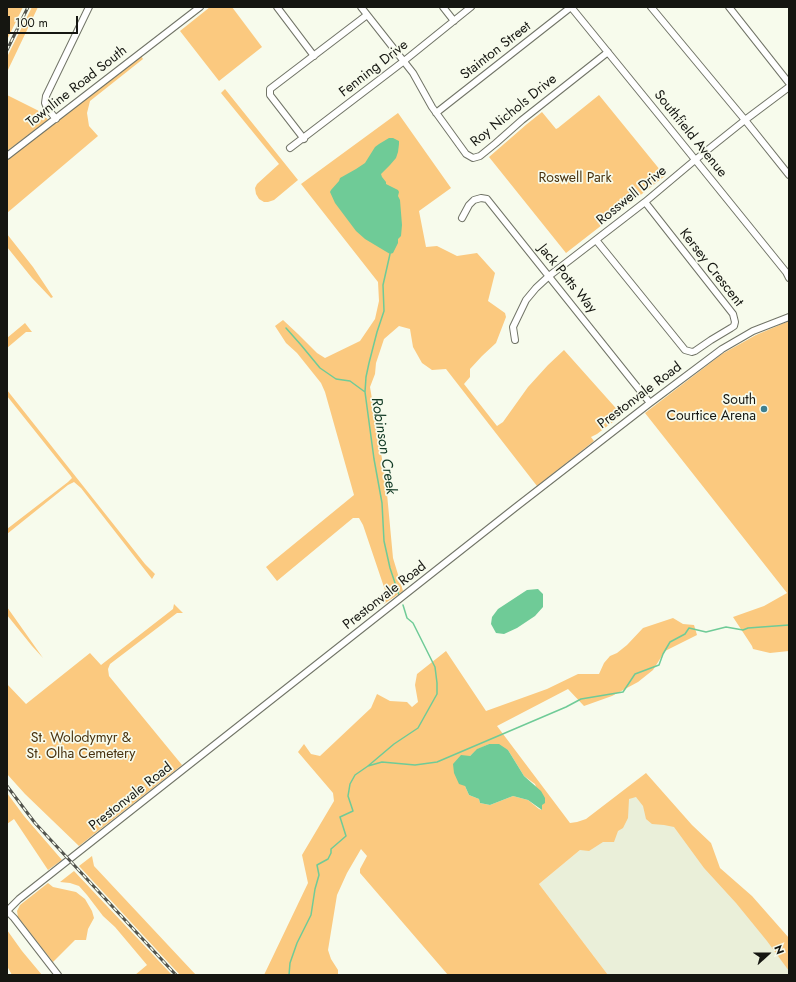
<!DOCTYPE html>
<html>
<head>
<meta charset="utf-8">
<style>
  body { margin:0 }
  #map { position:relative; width:796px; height:982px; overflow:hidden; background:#f7fbec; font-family:Jost,sans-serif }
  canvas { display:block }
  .frame { position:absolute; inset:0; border:8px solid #151611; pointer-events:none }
  .north { position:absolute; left:748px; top:934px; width:40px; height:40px; -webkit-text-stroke:3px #f7fbec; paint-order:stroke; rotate:69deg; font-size:11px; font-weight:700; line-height:16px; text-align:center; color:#151611 }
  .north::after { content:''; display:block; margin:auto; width:14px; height:18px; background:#151611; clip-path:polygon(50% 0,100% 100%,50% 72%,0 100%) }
  .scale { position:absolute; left:8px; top:16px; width:70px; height:18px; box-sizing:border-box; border:2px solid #151611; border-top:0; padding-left:5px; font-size:12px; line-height:14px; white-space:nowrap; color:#151611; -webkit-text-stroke:3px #f7fbec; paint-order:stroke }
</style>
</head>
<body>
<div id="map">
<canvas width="796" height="982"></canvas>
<div class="frame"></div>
<div class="north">N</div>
<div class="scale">100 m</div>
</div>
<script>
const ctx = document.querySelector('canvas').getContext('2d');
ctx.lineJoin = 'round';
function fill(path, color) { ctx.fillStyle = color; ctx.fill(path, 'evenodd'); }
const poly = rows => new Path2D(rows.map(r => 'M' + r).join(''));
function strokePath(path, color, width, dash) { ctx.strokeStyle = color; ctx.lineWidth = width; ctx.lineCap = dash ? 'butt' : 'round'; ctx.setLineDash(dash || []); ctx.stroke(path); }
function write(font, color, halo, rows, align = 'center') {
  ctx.font = font + ' Jost,sans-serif'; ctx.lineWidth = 3.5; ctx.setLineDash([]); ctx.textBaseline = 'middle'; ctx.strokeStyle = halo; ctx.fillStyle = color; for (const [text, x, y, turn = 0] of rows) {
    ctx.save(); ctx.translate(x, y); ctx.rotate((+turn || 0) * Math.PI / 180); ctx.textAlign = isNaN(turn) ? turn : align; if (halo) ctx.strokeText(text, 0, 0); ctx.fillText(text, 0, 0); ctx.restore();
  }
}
const built = poly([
  [645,776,789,957,789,975,608,975,539,884,580,850]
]);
const green = poly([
  [7,7,23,7,7,40],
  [32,7,38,7,7,72,7,57],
  [210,7,232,7,262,47,219,81,180,31],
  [141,56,143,59,90,101,87,113,89,126,98,136,7,213,7,159],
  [225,89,298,180,274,200,268,202,264,202,259,199,256,194,255,188,257,184,279,164,221,93],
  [7,95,43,113,48,120,7,151],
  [599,95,665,176,566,253,489,157,527,124,542,112,556,129,558,128],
  [398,113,451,188,419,211,426,247,437,246,457,256,477,253,495,273,488,301,505,313,506,317,496,343,482,356,470,369,470,377,464,384,497,426,503,422,528,387,548,365,564,350,622,415,597,434,591,437,594,441,537,486,446,369,432,370,422,363,413,347,410,329,399,326,384,339,376,363,375,374,370,387,386,483,393,558,403,591,384,604,384,602,387,596,363,525,359,518,353,518,277,581,266,567,354,495,325,392,321,383,297,353,286,343,275,326,283,320,298,334,317,353,325,358,360,341,375,319,379,301,378,282,301,184],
  [7,234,33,267,53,297,51,298,32,278,7,247],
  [789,321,789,651,770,653,753,649,752,646,733,617,764,606,787,593,645,413,722,354,756,335],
  [25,323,32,332,26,332,7,348,7,338],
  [7,390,145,564,155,574,152,579,81,488,74,482,68,485,7,534,7,529,68,482,72,478,70,475,7,396],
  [174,604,183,613,177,613,110,664,108,669,109,676,182,765,79,846,25,794,7,774,7,684,26,704,90,653,101,665,173,609],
  [7,607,43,658,32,646,7,615],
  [673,618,683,624,694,625,697,635,665,651,653,670,638,682,612,696,584,706,568,689,497,726,570,823,577,822,586,819,646,773,692,825,711,843,720,868,752,896,789,938,789,971,767,941,736,903,704,868,674,827,664,825,652,824,646,819,643,806,636,797,629,799,628,818,623,828,618,831,614,842,603,842,589,851,580,850,539,884,608,975,448,975,360,873,360,869,367,856,361,849,347,873,337,895,328,950,331,959,338,970,338,975,264,975,308,883,302,855,334,801,333,793,298,752,304,744,311,754,320,756,371,708,377,694,390,701,407,702,412,707,418,702,415,685,417,674,446,651,486,711,547,689,578,674,599,674,604,663,610,656,617,653,627,645,643,628],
  [489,744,508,750,524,776,535,784,542,805,542,810,539,809,528,800,513,796,490,805,480,803,479,799,469,795,465,786,470,756,478,749],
  [7,793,24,816,62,860,48,870,14,819,7,824],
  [92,856,94,866,196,975,180,975,79,866],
  [74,871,172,975,135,975,147,965,115,927,103,916,87,895,79,886,70,883,60,882],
  [48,883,53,887,76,892,85,899,92,911,94,918,88,929,86,940,75,940,53,962,18,917,17,911,20,905],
  [7,930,22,951,42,975,12,975,7,966]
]);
const water = poly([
  [389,138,393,138,399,141,399,144,398,152,396,158,390,165,381,174,382,177,386,182,386,184,398,190,399,192,398,196,400,200,402,225,401,236,398,239,398,243,393,253,390,254,365,239,356,231,335,203,330,192,331,190,339,181,340,178,356,169,365,163,375,147,379,144],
  [538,589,543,594,543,607,535,616,517,628,504,634,496,633,491,624,492,617,498,609,527,590],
  [489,744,499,744,508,750,524,776,541,791,545,798,545,803,542,805,542,810,528,800,513,796,490,805,480,803,479,799,469,795,465,786,459,784,454,773,453,764,461,755,470,756,477,749]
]);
const stream = poly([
  [390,254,383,285,384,311,377,332,369,363,366,377,365,392,374,459,382,503,384,541,390,568,399,595],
  [286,328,301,345,320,368,336,379,350,381,365,392],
  [368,766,382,762,415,765,437,762,566,707,581,699,623,692,635,674,659,665,663,654,670,642,685,634,689,628,706,632,726,627,743,630,748,628,789,625],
  [289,975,290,963,297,943,311,915,315,889,319,875,317,865,328,859,331,853,331,849,346,836,340,817,353,811,348,796,350,784,355,775,368,766,394,744,418,728,437,694,437,683,435,667,413,623,407,618,403,605]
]);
const minor = poly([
  [277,7,314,56],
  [361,7,413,73,432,107,466,154,473,158,480,156,496,143,522,120,608,52],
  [443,7,454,21],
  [571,7,659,115,786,272,789,278],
  [651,7,745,120,789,175],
  [729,7,789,83],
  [436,113,571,7],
  [56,119,47,108,45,103,46,96,89,7],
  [304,139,270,95,270,89,367,15],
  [290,148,404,61,471,7],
  [7,156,200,7],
  [462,218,469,205,474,200,481,198,487,199,650,403],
  [596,240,685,350,692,352,695,351,711,340,731,328,734,326,735,322,733,314,645,202],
  [515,340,513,327,526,300,536,288,549,276,645,202,695,160,745,120,789,87],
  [7,911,19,899,516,507,650,403,722,349,753,331,789,317],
  [7,911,14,918,58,975]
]);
const rail = poly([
  [7,50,28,7],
  [7,786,35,823,176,975]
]);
const markers = [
  [764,409,4,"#3d7f90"]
];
const streetNames = [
  ["Stainton Street",496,51,-38],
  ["Fenning Drive",374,69,-38],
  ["Townline Road South",77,87,-38],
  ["Roy Nichols Drive",514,111,-39],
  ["Southfield Avenue",690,134,51],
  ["Rosswell Drive",632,196,-39],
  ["Kersey Crescent",711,268,52],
  ["Jack Potts Way",567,279,51],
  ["Prestonvale Road",640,396,-37],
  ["Prestonvale Road",385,596,-38],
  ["Prestonvale Road",131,797,-38]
];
const parkNames = [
  ["Roswell Park",575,179],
  ["St. Wolodymyr &",81,739],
  ["St. Olha Cemetery",81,755]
];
const poiNames = [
  ["South",756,401],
  ["Courtice Arena",756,417]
];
const waterNames = [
  ["Robinson Creek",383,446,81]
];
fill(built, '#eaefd9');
fill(green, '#fbc97f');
fill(water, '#6fcb97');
strokePath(stream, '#6fcb97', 1.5);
strokePath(minor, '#717467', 8);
strokePath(minor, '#fff', 6);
strokePath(rail, '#52544d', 3);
strokePath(rail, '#f7fbec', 1.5, [4.5]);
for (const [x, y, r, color] of markers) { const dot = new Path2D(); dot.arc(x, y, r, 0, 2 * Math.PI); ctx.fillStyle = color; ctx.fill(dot); strokePath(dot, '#f7fbec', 1.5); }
write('14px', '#151611', '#f7fbec', streetNames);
write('14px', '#493310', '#f7fbec', parkNames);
write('14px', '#151611', '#f7fbec', poiNames, 'right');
write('italic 15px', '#113924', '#f7fbec', waterNames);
</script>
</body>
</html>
